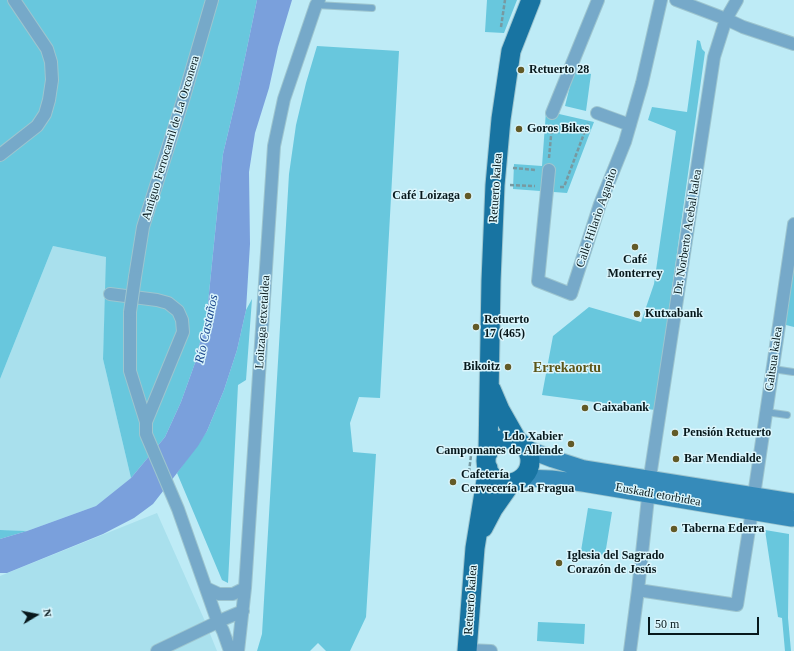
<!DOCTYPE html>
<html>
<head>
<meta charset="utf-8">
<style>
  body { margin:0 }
  #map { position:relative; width:794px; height:651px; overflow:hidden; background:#beebf6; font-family:"Times New Roman",serif }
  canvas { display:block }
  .north { position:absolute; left:16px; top:595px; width:40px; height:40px; -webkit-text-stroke:3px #daf5fc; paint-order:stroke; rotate:80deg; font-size:11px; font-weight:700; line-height:16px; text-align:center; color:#07181c }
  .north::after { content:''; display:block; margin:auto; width:14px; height:18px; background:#07181c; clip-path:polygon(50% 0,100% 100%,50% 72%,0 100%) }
  .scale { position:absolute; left:648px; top:617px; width:111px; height:18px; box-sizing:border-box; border:2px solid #07181c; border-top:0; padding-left:5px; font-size:12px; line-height:14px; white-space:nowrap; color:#07181c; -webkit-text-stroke:3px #daf5fc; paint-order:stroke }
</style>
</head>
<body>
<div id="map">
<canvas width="794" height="651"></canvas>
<div class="north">N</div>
<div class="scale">50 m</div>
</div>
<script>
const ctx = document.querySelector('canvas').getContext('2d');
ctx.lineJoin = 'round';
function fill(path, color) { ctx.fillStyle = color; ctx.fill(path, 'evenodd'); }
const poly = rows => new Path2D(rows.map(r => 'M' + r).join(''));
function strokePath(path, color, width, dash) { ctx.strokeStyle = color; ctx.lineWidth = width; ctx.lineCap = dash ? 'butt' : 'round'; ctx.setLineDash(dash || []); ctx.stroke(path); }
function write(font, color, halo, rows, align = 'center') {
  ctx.font = font + ' "Times New Roman",serif'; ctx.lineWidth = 3; ctx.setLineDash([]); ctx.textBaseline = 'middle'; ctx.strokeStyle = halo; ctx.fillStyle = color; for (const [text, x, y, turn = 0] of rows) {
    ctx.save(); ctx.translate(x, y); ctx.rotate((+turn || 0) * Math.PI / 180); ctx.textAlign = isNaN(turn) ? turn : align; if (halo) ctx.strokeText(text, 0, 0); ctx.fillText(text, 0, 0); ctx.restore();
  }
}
const built = poly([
  [53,246,107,257,103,359,131,478,96,506,27,531,0,530,0,379],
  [157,513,204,619,217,651,0,651,0,576]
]);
const green = poly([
  [0,0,257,0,238,91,223,154,207,313,195,363,181,402,165,437,131,478,103,359,106,257,53,246,0,379],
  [487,0,517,0,504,33,485,32],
  [697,40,700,41,702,49,705,52,655,410,542,395,553,336,589,307,641,322,654,284,676,131,648,120,652,107,687,112],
  [317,46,399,51,380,398,359,397,350,423,353,452,376,454,366,617,350,651,326,651,318,643,310,651,257,651,262,634,289,174,296,125,306,83],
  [574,70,591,74,586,111,565,106],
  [546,111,594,122,567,193,513,189,514,164,542,166],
  [794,244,794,327,782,324],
  [252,299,246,380,238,385,228,583,222,580,177,473,207,431,224,390,237,350,246,310],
  [588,508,612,512,605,555,581,551],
  [0,530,27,531,0,539],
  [765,530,789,534,788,618,791,651,785,651,782,618,778,617],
  [538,622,585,624,584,644,537,641]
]);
const water = poly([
  [257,0,292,0,278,47,269,88,255,133,249,172,250,244,246,310,237,350,224,390,207,431,198,446,153,504,134,518,103,534,7,573,0,573,0,539,27,531,96,506,131,478,165,437,181,402,195,363,207,313,223,154,238,91]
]);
const path = poly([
  [501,27,505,0],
  [549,158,552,125],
  [513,168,536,170],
  [510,185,535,186],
  [560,187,564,187,588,123],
  [469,472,471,455]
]);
const lane = poly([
  [316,5,372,8],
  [773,369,793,372],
  [766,412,787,415]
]);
const street = poly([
  [676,0,726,19,743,27,794,44],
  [552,113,598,0],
  [597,113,630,125],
  [0,155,37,126,45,114,49,100,52,80,51,62,47,49,14,0],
  [549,170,538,281,571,294,600,204,625,142,642,83,661,0],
  [135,277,143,227,183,100,212,0],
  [110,294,157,300,168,303,178,311,182,320,183,332,146,422],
  [130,312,130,371,146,422,146,434,178,509,216,617,223,631,230,651],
  [754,495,794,224],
  [206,588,219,594,233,594,245,588],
  [638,590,651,470,714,57,726,19,737,0],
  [467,650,491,651],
  [157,651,224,619,243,611],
  [238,651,245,588,274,146,284,99,316,5,319,0],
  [630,651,638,590,737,605,752,511]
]);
const secondary = poly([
  [527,449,553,459,584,469,792,502],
  [523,478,551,479,583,483,792,518]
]);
const primary = poly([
  [491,389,500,410,517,440],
  '486 461a22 22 0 1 1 44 0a22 22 0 1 1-44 0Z',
  [488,453,491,281,495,185,501,119,511,51,531,0],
  [483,528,493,509,507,489,508,483],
  [467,651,475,548,488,468]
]);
const streetBridge = poly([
  [130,312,135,277]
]);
const markers = [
  [521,70,4,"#625a27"],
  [519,129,4,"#625a27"],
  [468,196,4,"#625a27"],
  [635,247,4,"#625a27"],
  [637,314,4,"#625a27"],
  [476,327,4,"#625a27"],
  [508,367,4,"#625a27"],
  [585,408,4,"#625a27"],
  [675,433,4,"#625a27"],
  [571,444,4,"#625a27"],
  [676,459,4,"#625a27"],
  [453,482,4,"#625a27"],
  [674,529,4,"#625a27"],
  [559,563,4,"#625a27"]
];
const poiNames = [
  ["Retuerto 28",529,70],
  ["Goros Bikes",527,129],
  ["Café Loizaga",460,196,"right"],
  ["Café",635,260,"center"],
  ["Monterrey",635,274,"center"],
  ["Kutxabank",645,314],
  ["Retuerto",484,320],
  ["17 (465)",484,334],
  ["Bikoitz",500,367,"right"],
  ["Caixabank",593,408],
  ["Pensión Retuerto",683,433],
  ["Ldo Xabier",563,437,"right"],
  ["Campomanes de Allende",563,451,"right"],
  ["Bar Mendialde",684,459],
  ["Cafetería",461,475],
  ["Cervecería La Fragua",461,489],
  ["Taberna Ederra",682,529],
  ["Iglesia del Sagrado",567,556],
  ["Corazón de Jesús",567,570]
];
const streetNames = [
  ["Antiguo Ferrocarril de La Orconera",171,138,-73],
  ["Retuerto kalea",496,188,-86],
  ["Calle Hilario Agapito",597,218,-71],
  ["Dr. Norberto Acebal kalea",688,232,-81],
  ["Loitzaga etxetaldea",263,322,-86],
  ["Galtsua kalea",774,359,-82],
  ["Euskadi etorbidea",658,495,10],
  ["Retuerto kalea",471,600,-86]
];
const waterNames = [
  ["Río Castaños",207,329,-78]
];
const quarterNames = [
  ["Errekaortu",567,368]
];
fill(built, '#a9e0ed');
fill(green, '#68c7dd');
fill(water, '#7aa0dc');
strokePath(lane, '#9dc5cf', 8);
strokePath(street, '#9dc5cf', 14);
strokePath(secondary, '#9dc5cf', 19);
strokePath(primary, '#9dc5cf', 21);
strokePath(path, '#7799a1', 2.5, [4, 2]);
strokePath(lane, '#76a9c9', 6);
strokePath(street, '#76a9c9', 12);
strokePath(secondary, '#368bba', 17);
strokePath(primary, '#1874a2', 19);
strokePath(streetBridge, '#9dc5cf', 14, []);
strokePath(streetBridge, '#76a9c9', 12);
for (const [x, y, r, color] of markers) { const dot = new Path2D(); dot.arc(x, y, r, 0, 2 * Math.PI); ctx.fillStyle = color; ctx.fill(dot); strokePath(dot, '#daf5fc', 1.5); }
write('bold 12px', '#07181c', '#daf5fc', poiNames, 'left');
write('12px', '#07181c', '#daf5fc', streetNames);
write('italic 13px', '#18448c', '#daf5fc', waterNames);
write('bold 14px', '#5d5518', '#daf5fc', quarterNames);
</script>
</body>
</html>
